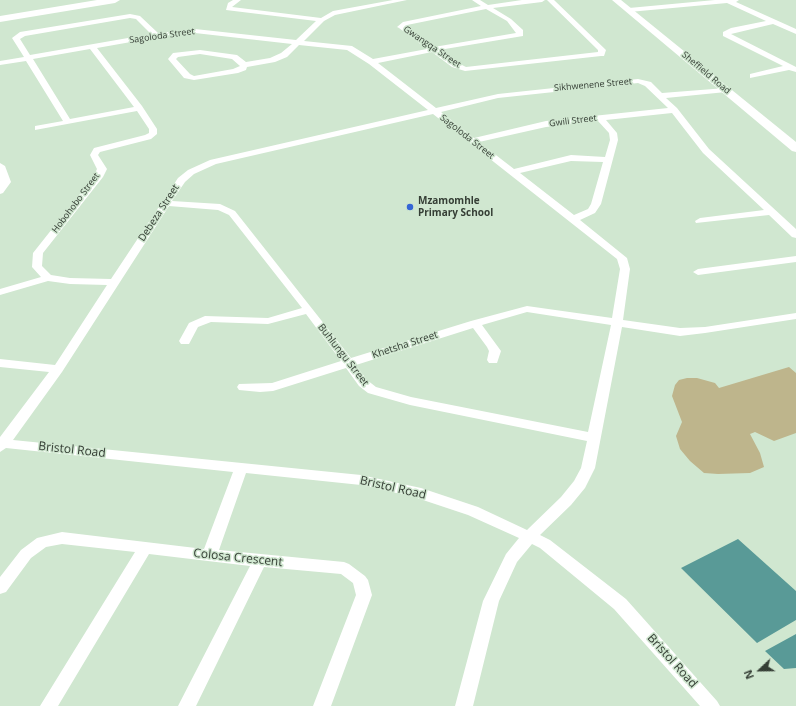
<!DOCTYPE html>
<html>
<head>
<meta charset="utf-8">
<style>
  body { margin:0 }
  #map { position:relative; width:796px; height:706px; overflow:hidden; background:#d0e7d0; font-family:"Open Sans",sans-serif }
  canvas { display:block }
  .north { position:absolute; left:740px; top:650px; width:40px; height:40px; -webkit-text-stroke:3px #d0e7d0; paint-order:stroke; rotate:248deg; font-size:11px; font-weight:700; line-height:16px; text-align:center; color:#353e35 }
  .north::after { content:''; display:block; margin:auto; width:14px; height:18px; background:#353e35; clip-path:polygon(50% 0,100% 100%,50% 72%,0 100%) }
</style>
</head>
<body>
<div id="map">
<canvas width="796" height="706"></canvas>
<div class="north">N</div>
</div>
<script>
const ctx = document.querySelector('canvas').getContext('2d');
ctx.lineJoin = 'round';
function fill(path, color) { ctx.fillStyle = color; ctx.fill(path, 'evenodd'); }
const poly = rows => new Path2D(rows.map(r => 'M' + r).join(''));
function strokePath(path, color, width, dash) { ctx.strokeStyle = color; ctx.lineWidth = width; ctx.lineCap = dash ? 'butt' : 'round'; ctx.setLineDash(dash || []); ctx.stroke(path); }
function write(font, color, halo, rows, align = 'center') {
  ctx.font = font + ' "Open Sans",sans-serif'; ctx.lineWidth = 3; ctx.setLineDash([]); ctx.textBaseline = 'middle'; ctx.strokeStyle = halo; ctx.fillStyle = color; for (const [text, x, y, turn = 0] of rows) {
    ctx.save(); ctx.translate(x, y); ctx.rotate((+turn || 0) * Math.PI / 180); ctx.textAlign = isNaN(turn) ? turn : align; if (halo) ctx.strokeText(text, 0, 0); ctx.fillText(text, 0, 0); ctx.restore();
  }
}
const green = poly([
  [789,367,796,373,796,433,774,441,755,432,750,434,760,453,764,467,750,473,718,474,704,473,690,461,680,449,676,436,682,422,672,396,675,385,679,380,687,378,697,378,715,383,719,388]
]);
const water = poly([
  [738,539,796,591,796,620,757,643,681,568],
  [796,634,796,668,784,669,765,651]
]);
const minor = poly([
  [233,0,241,0,232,7,321,18,333,11,393,0,407,0,335,15,324,21,304,41,352,46,373,59,427,49,399,28,397,27,403,22,481,6,472,0,480,0,488,5,522,0,545,0,542,2,493,8,511,19,523,30,523,36,439,50,458,63,466,67,598,52,598,50,547,0,554,0,606,50,604,56,601,56,465,71,452,67,432,52,378,63,436,108,498,94,638,79,651,82,662,93,726,88,730,90,726,92,666,98,677,108,709,149,796,229,796,238,792,237,769,215,696,223,695,221,700,218,764,210,703,153,672,113,606,120,617,133,618,140,601,204,595,213,580,220,627,258,630,269,623,320,680,328,705,327,796,313,796,319,705,333,680,336,622,327,595,468,585,488,571,505,540,535,550,540,626,599,717,701,720,706,700,706,614,609,540,548,532,544,517,562,499,601,473,706,455,706,483,601,506,554,519,538,468,515,414,497,361,485,246,473,219,550,344,562,349,564,365,576,368,580,372,595,331,706,313,706,356,595,353,583,341,574,264,567,196,706,178,706,250,566,149,554,58,706,40,706,135,552,62,544,46,547,31,558,6,592,0,594,0,577,21,550,37,538,62,532,204,549,233,472,6,448,0,452,0,437,49,372,0,367,0,359,55,365,107,285,70,284,48,281,0,295,0,289,41,277,32,267,33,253,94,176,97,169,90,155,94,148,145,135,149,133,149,129,137,111,35,130,35,126,63,121,26,61,0,65,0,61,24,57,12,38,20,32,130,14,140,16,158,33,195,29,296,40,316,21,226,10,228,3,233,0],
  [486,9,507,21,516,33,434,47,405,27,407,25,486,9],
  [130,18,136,19,151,34,30,55,20,39,25,36,130,18],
  [195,33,292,44,281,53,270,58,246,62,237,55,200,50,173,53,168,59,184,78,194,80,238,73,246,70,247,67,275,62,287,57,299,45,347,50,369,64,428,110,210,160,188,170,178,178,111,279,70,278,51,275,42,266,43,253,103,177,107,169,98,155,100,152,151,139,157,134,157,129,142,106,97,48,176,34,195,33],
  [90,49,134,107,70,119,33,59,90,49],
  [200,54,232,59,240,66,233,69,194,76,190,74,176,59,178,57,200,54],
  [638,83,645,86,668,108,546,121,474,138,441,112,498,98,638,83],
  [433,114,617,259,620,269,612,318,527,306,471,321,351,358,235,211,220,204,172,201,185,182,194,174,216,164,433,114],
  [598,121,609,133,610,140,605,157,571,155,514,169,479,142,546,127,598,121],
  [571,161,603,162,591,204,588,209,574,215,520,173,571,161],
  [169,206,218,210,229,215,302,308,268,318,205,316,189,323,179,341,181,344,189,344,198,327,211,322,268,324,306,314,341,361,272,383,239,384,237,387,239,390,260,392,273,391,346,368,359,386,368,393,410,405,587,441,581,468,574,481,561,497,527,530,478,507,421,488,361,475,13,440,62,372,169,206],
  [527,312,611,325,588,432,411,397,376,387,367,380,356,365,473,328,487,347,489,351,487,360,489,363,497,363,501,351,482,325,527,312],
  [715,0,739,0,736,2,796,29,796,34,773,24,731,34,796,67,796,72,789,70,750,78,750,74,783,66,723,36,723,32,731,28,766,21,727,3,629,12,626,10,629,8,715,0],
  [0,163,5,166,11,182,3,193,0,194,0,163],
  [796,256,796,262,698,275,693,272,698,269,796,256]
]);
const tertiary = poly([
  [612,0,621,0,796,142,796,152,792,151,612,0]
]);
const secondary = poly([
  [97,0,120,0,115,3,0,22,0,16,97,0]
]);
const markers = [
  [410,207,4,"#3566d5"]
];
const farStreetnames = [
  ["Sagoloda Street",162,36,-8],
  ["Gwangqa Street",432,47,34],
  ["Sheffield Road",706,73,40],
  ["Sikhwenene Street",593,85,-5],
  ["Gwili Street",573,121,-7],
  ["Sagoloda Street",467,137,38],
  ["Hobohobo Street",76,203,-53]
];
const poiNames = [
  ["Mzamomhle",418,201],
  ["Primary School",418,213]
];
const streetNames = [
  ["Debeza Street",159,213,-57],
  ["Khetsha Street",405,345,-18],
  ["Buhlungu Street",343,355,52]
];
const nearStreetnames = [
  ["Bristol Road",72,450,6],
  ["Bristol Road",393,488,13],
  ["Colosa Crescent",238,558,6],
  ["Bristol Road",672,661,48]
];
fill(green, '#beb58c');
fill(water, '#599a97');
fill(minor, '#fff');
fill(tertiary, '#fff');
fill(secondary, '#fff');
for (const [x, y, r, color] of markers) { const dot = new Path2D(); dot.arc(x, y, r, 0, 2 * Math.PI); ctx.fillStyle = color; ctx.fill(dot); strokePath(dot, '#d0e7d0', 1.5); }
write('9px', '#353e35', '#d0e7d0', farStreetnames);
write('bold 10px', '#353e35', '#d0e7d0', poiNames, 'left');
write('10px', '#353e35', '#d0e7d0', streetNames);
write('12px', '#353e35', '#d0e7d0', nearStreetnames);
</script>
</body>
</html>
